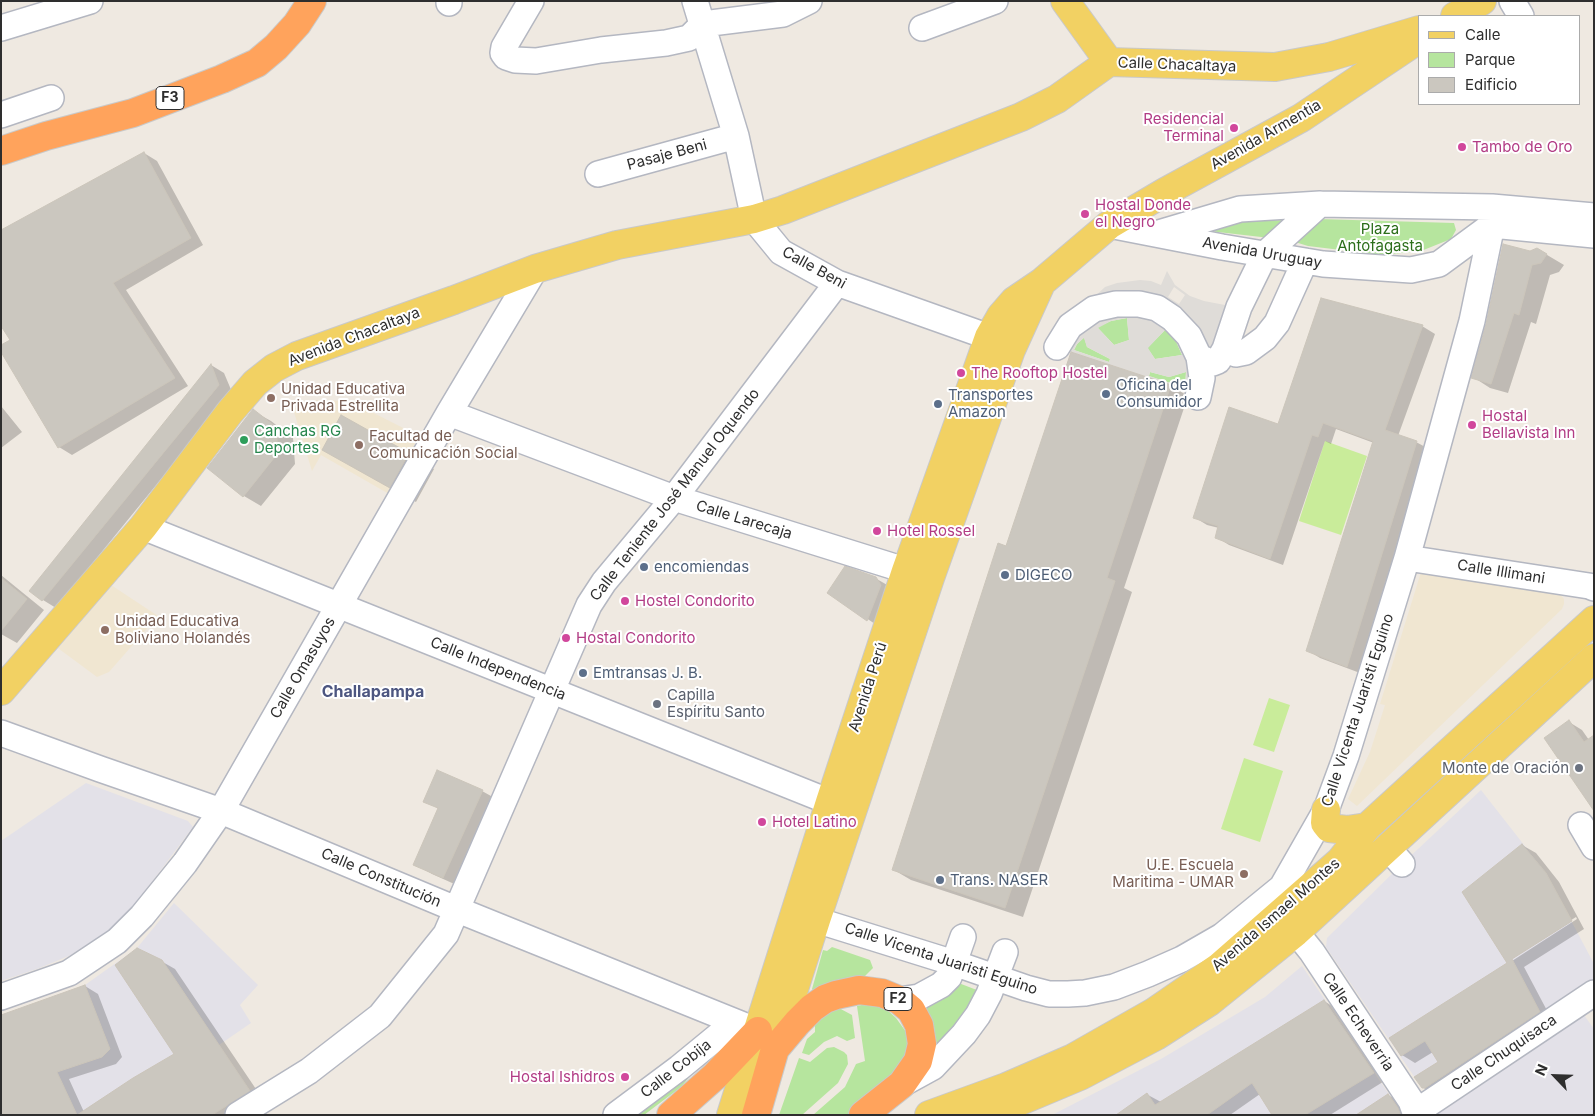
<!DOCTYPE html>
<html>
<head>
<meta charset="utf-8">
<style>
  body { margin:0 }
  #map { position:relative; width:1595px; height:1116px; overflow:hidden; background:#efe9e1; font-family:Inter,sans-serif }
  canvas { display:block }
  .frame { position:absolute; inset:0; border:2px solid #2e2e2e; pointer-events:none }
  .legend { position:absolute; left:1418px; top:15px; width:162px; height:90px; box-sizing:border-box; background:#fff; border:1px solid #ababab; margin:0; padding:6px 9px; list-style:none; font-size:15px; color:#2e2e2e }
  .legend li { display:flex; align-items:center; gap:10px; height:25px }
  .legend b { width:25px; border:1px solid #ababab }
  .north { position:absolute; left:1530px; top:1051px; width:50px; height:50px; -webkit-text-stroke:4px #fff; paint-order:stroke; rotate:294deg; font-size:14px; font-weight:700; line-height:20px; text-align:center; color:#2e2e2e }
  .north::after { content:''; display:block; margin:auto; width:18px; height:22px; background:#2e2e2e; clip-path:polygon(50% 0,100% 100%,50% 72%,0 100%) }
</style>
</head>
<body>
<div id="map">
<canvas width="1595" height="1116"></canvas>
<div class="frame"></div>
<ul class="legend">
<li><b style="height:6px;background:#f2d163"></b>Calle</li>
<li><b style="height:14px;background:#b6e59e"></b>Parque</li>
<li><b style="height:14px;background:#cbc7bf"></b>Edificio</li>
</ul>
<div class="north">N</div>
</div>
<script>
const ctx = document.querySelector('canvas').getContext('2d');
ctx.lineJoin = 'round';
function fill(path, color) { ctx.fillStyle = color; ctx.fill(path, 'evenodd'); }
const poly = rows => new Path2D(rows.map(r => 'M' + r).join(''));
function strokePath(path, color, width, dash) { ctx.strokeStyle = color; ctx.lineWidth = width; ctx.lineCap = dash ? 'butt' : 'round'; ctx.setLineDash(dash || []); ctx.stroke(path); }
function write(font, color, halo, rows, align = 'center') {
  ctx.font = font + ' Inter,sans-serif'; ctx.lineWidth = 4; ctx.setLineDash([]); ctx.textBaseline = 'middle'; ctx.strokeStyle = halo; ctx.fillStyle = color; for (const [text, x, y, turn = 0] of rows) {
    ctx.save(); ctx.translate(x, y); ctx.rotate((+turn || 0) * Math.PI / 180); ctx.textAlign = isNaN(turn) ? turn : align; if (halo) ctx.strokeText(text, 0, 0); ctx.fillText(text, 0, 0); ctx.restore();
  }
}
const industrial = poly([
  [86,783,188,821,193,827,122,922,71,955,37,969,1,981,1,841],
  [1481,790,1546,873,1594,964,1594,980,1431,1089,1422,1088,1326,947,1327,938,1402,864],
  [174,903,258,985,240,1005,251,1023,219,1045,250,1091,212,1115,1,1115,1,1015,85,985,137,948],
  [1302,966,1403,1115,1052,1115,1161,1059,1265,997],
  [1584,1015,1594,1029,1594,1115,1432,1115,1434,1108]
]);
const education = poly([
  [313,400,350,401,419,436,389,494,321,455,312,471,293,409],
  [1422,569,1474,578,1474,581,1555,592,1560,594,1564,599,1564,604,1562,609,1357,806,1348,799,1370,752,1385,705,1380,704],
  [105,581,158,616,109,672,97,677,51,643]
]);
const green = poly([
  [1319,219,1454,223,1456,230,1451,239,1421,251,1382,255,1308,246,1295,242],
  [1291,220,1270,238,1209,231,1241,221],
  [1127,318,1129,340,1114,345,1097,327,1111,321],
  [1165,330,1175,339,1182,355,1155,359,1147,348],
  [1084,337,1087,347,1110,359,1109,362,1074,350,1077,344],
  [1150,372,1169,377,1186,372,1185,388,1149,376],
  [832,947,870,960,873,968,865,976,831,982,814,992,812,989,823,950,827,951],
  [956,982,982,992,935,1054,920,1005],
  [866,1004,884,1007,896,1018,909,1036,908,1060,851,1115,813,1115,845,1087,856,1064,865,1061,857,1006],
  [837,1007,852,1015,855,1038,847,1041,837,1036,824,1042,809,1055,802,1053,807,1039,815,1032,815,1023],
  [834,1047,844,1052,847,1055,848,1064,838,1083,802,1115,779,1115,799,1058,810,1062,827,1048],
  [706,1057,681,1087,644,1115,628,1115]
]);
const pitch = poly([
  [1325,441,1367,456,1341,535,1299,521],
  [1269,698,1290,705,1274,752,1253,745],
  [1244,758,1283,771,1260,842,1221,829]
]);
const plaza = poly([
  [1167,271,1175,285,1190,296,1204,301,1225,305,1230,318,1210,357,1191,321,1090,301,1105,287,1117,283,1140,280,1151,281,1161,285],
  [1174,287,1185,295,1179,304,1168,297],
  [1125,313,1145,314,1172,328,1190,360,1190,394,1171,385,1065,350,1086,327,1103,318],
  [1127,318,1129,340,1114,345,1098,328,1111,321],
  [1165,330,1175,339,1182,355,1155,359,1148,348],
  [1084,338,1087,347,1110,359,1109,362,1074,350,1077,344],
  [1150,372,1169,377,1186,372,1185,388,1149,376]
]);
const shadow = poly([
  [144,153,157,161,203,245,126,290,188,386,72,455,59,447,12,340],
  [1537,249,1564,265,1559,272,1550,275,1536,324,1531,322,1508,393,1490,388,1473,377,1530,252],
  [1422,326,1435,334,1398,436,1416,442,1429,449,1360,673,1320,658,1307,650,1374,443,1336,429,1331,444,1325,441,1283,565,1229,545,1216,537,1219,528,1207,525,1194,517,1279,425],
  [1071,353,1171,386,1188,396,1124,588,1132,592,1023,917,911,880,894,870,1007,547],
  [211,365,224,373,232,392,56,608,43,600,31,591],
  [1,406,22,432,1,448],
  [253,411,271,421,293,438,295,464,261,506,244,496,209,468],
  [342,417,434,469,416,502,350,465],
  [1,575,44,610,17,643,1,634],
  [875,578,889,586,881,628,829,593],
  [1569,722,1582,730,1589,740,1594,803],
  [482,791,500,801,461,887,432,874,415,864,439,809,425,801],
  [1522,845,1536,853,1559,882,1584,929,1524,967,1552,1020,1436,1095,1422,1087,1439,1062,1433,1052,1415,1063,1402,1055,1508,963],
  [1576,917,1577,919,1512,961,1512,958],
  [161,961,175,969,262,1098,236,1115,1,1115,85,986,98,994,122,1057,116,1064,69,1079,84,1112,176,1054],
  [1324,1001,1337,1009,1386,1080,1330,1115,1274,1115,1260,1094,1230,1115,1118,1115,1148,1095,1161,1102],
  [1388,1095,1402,1103,1410,1115,1359,1115]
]);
const building = poly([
  [144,152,191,238,113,283,175,378,58,448,1,352,1,345,10,340,1,326,1,230,144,152],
  [1503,244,1530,251,1537,248,1547,254,1541,263,1532,265,1519,315,1514,313,1491,384,1471,378,1486,324,1503,244],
  [1321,298,1423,325,1385,430,1417,441,1347,667,1306,651,1373,441,1323,423,1318,437,1312,435,1270,559,1215,538,1218,526,1193,518,1229,407,1278,424,1321,298],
  [1071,352,1171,385,1107,578,1115,581,1005,908,892,870,998,543,1006,546,1071,352],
  [211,364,219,385,42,601,29,591,211,364],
  [253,409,276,427,278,453,243,497,207,468,253,409],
  [341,415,409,453,390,488,322,450,341,415],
  [845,566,876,577,881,585,867,621,827,593,845,566],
  [1,578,27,599,1,631,1,578],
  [1569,720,1584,742,1594,735,1594,811,1544,738,1569,720],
  [437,770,483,790,443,878,413,865,438,808,423,802,437,770],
  [1522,844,1546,873,1572,921,1512,959,1540,1012,1425,1088,1422,1088,1414,1077,1438,1062,1425,1041,1401,1056,1389,1038,1507,963,1462,892,1522,844],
  [137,948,162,960,250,1091,212,1115,77,1115,133,1078,174,1054,115,965,137,948],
  [85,985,110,1049,102,1057,57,1072,77,1115,1,1115,1,1015,85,985],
  [1324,1000,1374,1073,1305,1115,1272,1115,1252,1083,1207,1115,1116,1115,1147,1093,1155,1105,1324,1000],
  [1388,1094,1398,1108,1401,1115,1356,1115,1388,1094]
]);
const minor = poly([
  [531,1,504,47,503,53,506,57,515,60,536,61,601,50,666,43,689,38,703,24,783,14,809,1],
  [695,1,736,136,754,219,781,252,837,283,989,337,1006,347],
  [1512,1,1521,16],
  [449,3,449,1],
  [1,28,90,1],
  [922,28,995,1],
  [1,115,51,98],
  [598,174,736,136],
  [1109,225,1222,247,1323,264,1411,270,1439,264,1492,225,1594,235],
  [1159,233,1240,209,1320,204,1492,207,1594,216],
  [1057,347,1070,326,1094,309,1116,304,1139,304,1157,308,1172,318,1189,336,1199,357,1202,378,1198,397],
  [1225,349,1236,354,1246,352,1265,338,1277,323,1305,261],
  [1199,357,1213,363,1218,361,1225,349,1239,307,1265,254,1320,204],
  [449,413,674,498,924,576],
  [143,527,850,810],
  [1407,558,1589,586,1594,588],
  [1,733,100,769,221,811,458,910,758,1031],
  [1581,825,1594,847],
  [1387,847,1402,864],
  [816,920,954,963,1026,988,1049,994,1068,994,1085,993,1114,987,1148,974,1182,959,1222,936,1282,887,1326,810,1346,756,1407,558,1472,321,1492,225,1492,207],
  [1296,932,1312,952,1411,1101,1416,1115],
  [1,997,69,973,117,941,142,916,185,863,221,811,449,413,535,269],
  [899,1000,919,997,941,985,949,977,963,937],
  [902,1084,933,1067,964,1034,978,1015,989,994,1005,952],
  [238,1115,309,1071,380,1016,446,934,589,605,604,582,674,498,837,283],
  [616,1115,679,1068,735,1022],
  [1417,1115,1428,1104,1594,993]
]);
const major = poly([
  [1065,1,1109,62],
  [1455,16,1482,1],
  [1,691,143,527,230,412,255,383,274,368,297,356,454,300,535,269,617,245,754,219,783,210,1021,117,1057,99,1109,62,1275,67,1329,57,1419,30],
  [1326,810,1325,823,1329,828,1347,830,1367,827],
  [775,1049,816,920,930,578,1011,350,1040,286],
  [731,1115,830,802,906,571,989,337,1001,316,1014,301,1042,282,1109,225,1165,192,1301,118,1419,39],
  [929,1115,1006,1087,1073,1058,1154,1012,1219,967,1340,861,1367,827,1594,620],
  [987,1115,1080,1076,1156,1036,1209,1002,1296,932,1594,658]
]);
const highway = poly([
  [1,151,46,136,133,113,222,79,257,63,276,47,297,24,312,1],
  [671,1115,715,1076,758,1031],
  [756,1115,775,1049,797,1023,812,1008,825,999,836,995,859,990,882,993,899,1000,911,1010,919,1025,922,1044,918,1061,902,1084,863,1115]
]);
const markers = [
  [1234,128,5,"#d1479c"],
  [1462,147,5,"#d1479c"],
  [1085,214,5,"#d1479c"],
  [961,373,5,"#d1479c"],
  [1106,394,5,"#5c6f8a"],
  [271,398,5,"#8d6e63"],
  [938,404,5,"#5c6f8a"],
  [1472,425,5,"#d1479c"],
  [244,440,5,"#2e9e5b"],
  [359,445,5,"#8d6e63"],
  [877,531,5,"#d1479c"],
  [644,567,5,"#5c6f8a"],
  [1005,575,5,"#5c6f8a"],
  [625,601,5,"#d1479c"],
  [105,630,5,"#8d6e63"],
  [566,638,5,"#d1479c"],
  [583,673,5,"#5c6f8a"],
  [657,704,5,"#6b7280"],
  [1579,768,5,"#6b7280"],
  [762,822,5,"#d1479c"],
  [1244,874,5,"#8d6e63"],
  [940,880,5,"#5c6f8a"],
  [625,1077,5,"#d1479c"]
];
const shields = [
  [170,98,28],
  [898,999,28]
];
const shieldNames = [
  ["F3",170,98],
  ["F2",898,999]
];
const streetNames = [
  ["Calle Chacaltaya",1177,65,2],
  ["Avenida Armentia",1266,135,-30],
  ["Pasaje Beni",667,155,-15],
  ["Avenida Uruguay",1262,253,10],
  ["Calle Beni",814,268,29],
  ["Avenida Chacaltaya",354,337,-21],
  ["Calle Teniente José Manuel Oquendo",675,495,-52],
  ["Calle Larecaja",744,520,17],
  ["Calle Illimani",1501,572,9],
  ["Calle Omasuyos",303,668,-60],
  ["Calle Independencia",498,669,22],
  ["Avenida Perú",868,687,-72],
  ["Calle Vicenta Juaristi Eguino",1358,710,-72],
  ["Calle Constitución",381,878,23],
  ["Avenida Ismael Montes",1276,915,-41],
  ["Calle Vicenta Juaristi Eguino",941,959,18],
  ["Calle Echeverria",1358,1022,56],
  ["Calle Chuquisaca",1504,1053,-34],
  ["Calle Cobija",676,1069,-38]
];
const hotelNames = [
  ["Residencial",1224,119,"right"],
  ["Terminal",1224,136,"right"],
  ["Tambo de Oro",1472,147],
  ["Hostal Donde",1095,205],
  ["el Negro",1095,222],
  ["The Rooftop Hostel",971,373],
  ["Hostal",1482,416],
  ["Bellavista Inn",1482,433],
  ["Hotel Rossel",887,531],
  ["Hostel Condorito",635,601],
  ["Hostal Condorito",576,638],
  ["Hotel Latino",772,822],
  ["Hostal Ishidros",615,1077,"right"]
];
const parkNames = [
  ["Plaza",1380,229],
  ["Antofagasta",1380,246]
];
const serviceNames = [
  ["Oficina del",1116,385],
  ["Consumidor",1116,402],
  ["Transportes",948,395],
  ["Amazon",948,412],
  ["encomiendas",654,567],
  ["DIGECO",1015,575],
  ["Emtransas J. B.",593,673],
  ["Trans. NASER",950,880]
];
const educationNames = [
  ["Unidad Educativa",281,389],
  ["Privada Estrellita",281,406],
  ["Facultad de",369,436],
  ["Comunicación Social",369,453],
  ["Unidad Educativa",115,621],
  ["Boliviano Holandés",115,638],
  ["U.E. Escuela",1234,865,"right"],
  ["Maritima - UMAR",1234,882,"right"]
];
const leisureNames = [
  ["Canchas RG",254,431],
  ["Deportes",254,448]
];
const worshipNames = [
  ["Capilla",667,695],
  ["Espíritu Santo",667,712],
  ["Monte de Oración",1569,768,"right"]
];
const neighbourhoodNames = [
  ["Challapampa",373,692]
];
fill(industrial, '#e3e1e8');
fill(education, '#f0e6d1');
fill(green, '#b6e59e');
fill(pitch, '#c9ec9a');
fill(plaza, '#dfdcd8');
fill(shadow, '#0003');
fill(building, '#cbc7bf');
strokePath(building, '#cbc5ba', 1);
strokePath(minor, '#b4b7c1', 28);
strokePath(major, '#c9c9c9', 30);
strokePath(highway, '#c9c9c9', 30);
strokePath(minor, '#fff', 25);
strokePath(major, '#f2d163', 28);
strokePath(highway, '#ffa35c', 28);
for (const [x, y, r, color] of markers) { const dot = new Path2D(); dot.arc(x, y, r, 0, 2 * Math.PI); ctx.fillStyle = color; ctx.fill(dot); strokePath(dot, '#fff', 2); }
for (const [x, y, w] of shields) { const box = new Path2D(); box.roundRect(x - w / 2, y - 11.5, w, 23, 4); ctx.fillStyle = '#fff'; ctx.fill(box); strokePath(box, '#2e2e2e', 1); }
write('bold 14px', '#2e2e2e', null, shieldNames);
write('15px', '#2e2e2e', '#fff', streetNames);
write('15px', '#b23c85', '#fff', hotelNames, 'left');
write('15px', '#2c6e1b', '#fff', parkNames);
write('15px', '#4e5e75', '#fff', serviceNames, 'left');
write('15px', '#785e54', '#fff', educationNames, 'left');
write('15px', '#27864d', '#fff', leisureNames, 'left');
write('15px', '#5b616d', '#fff', worshipNames, 'left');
write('bold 16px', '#4d5680', '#fff', neighbourhoodNames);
</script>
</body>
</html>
